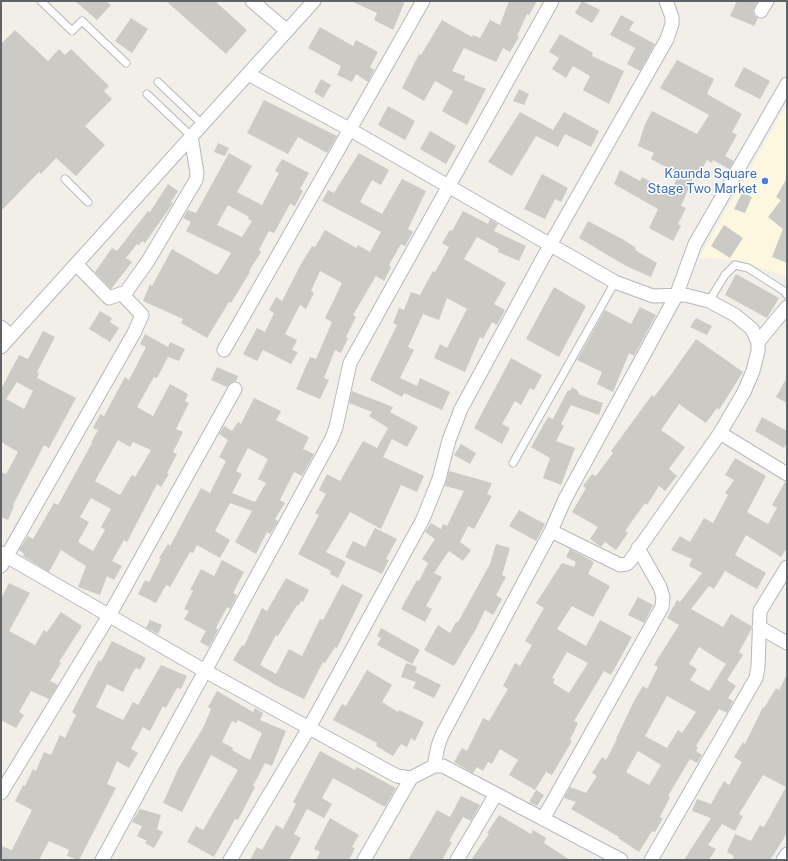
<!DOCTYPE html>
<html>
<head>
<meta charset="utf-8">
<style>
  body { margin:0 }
  #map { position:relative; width:788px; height:861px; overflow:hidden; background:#f1efe8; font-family:"Public Sans",sans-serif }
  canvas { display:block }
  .frame { position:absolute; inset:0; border:2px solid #5f6368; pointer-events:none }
</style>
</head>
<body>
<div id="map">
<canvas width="788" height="861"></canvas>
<div class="frame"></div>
</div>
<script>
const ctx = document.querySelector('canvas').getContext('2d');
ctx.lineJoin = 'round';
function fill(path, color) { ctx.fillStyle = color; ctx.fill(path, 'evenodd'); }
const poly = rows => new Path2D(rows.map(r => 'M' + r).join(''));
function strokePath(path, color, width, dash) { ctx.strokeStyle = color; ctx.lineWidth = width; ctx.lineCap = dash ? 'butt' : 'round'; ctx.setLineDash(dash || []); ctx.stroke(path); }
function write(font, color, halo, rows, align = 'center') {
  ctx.font = font + ' "Public Sans",sans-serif'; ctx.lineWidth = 3; ctx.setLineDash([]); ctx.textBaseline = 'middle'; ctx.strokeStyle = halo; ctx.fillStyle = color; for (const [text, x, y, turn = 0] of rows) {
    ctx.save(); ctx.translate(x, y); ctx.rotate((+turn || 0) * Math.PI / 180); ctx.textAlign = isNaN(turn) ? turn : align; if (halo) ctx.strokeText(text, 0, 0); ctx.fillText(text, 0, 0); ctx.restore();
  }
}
const commercial = poly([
  [787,104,787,277,741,260,699,258]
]);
const building = poly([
  [75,1,106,1,111,5,97,20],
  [166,1,215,1,247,30,226,54],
  [351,1,405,1,393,30,374,20,377,13],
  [509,1,537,1,529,15,527,14,517,36,519,37,510,52,503,48,496,62,464,48,452,71,465,76,464,80,486,89,467,125,442,111,453,91,435,81,424,101,402,88,419,54,421,55,442,20,472,37,473,35,480,38,490,20,500,25],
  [582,1,600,10,592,23,575,13],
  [737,1,758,1,753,10,754,15,758,18,754,26,730,16],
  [621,15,634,22,629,30,655,44,640,71,627,64,635,48,610,35],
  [131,18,148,29,132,53,115,41],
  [320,27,353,46,356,40,378,52,370,67,374,70,368,82,356,74,352,82,337,75,341,66,308,48],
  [15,30,48,61,59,49,65,55,71,49,109,86,104,91,112,99,85,126,105,145,76,176,56,158,41,174,39,172,1,211,1,44],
  [560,34,593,53,592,56,624,71,609,104,583,90,590,76,573,66,566,78,552,69,559,58,549,52],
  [677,60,714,79,707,94,742,114,732,132,737,135,725,156,734,161,729,169,713,160,712,163,707,160,696,180,693,178,681,206,686,208,678,224,681,226,673,241,649,228,658,209,614,184,620,170,640,181,642,177,670,193,679,174,651,159,654,153,638,146,645,124,652,111,697,134,709,115,660,88],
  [744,67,770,81,760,99,734,86],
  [321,79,331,85,323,98,314,92],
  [519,89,529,94,524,105,513,101],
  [264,100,337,136,327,153,298,137,288,154,247,133],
  [388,106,415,121,405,140,378,125],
  [520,112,553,130,564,112,599,131,591,147,565,134,558,147,536,136,512,176,488,162],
  [430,131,456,146,446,164,420,149],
  [218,143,229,148,225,156,214,152],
  [229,153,252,166,237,192,262,205,279,173,275,171,282,159,309,173,300,189,303,191,295,206,290,204,274,233,269,231,259,250,261,252,249,271,250,272,231,303,229,302,207,338,181,323,183,319,143,301,150,284,152,286,172,249,215,274,218,274,231,253,186,231,191,222,183,218,188,210,196,213],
  [228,205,249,217,248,219,252,221,242,237,217,225],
  [359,153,389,170,381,185,372,180,360,202,382,214,402,179,426,191,408,229,413,232,405,246,401,244,389,265,391,267,384,281,376,276,353,315,356,317,346,337,348,338,341,353,335,350,324,378,329,380,320,399,296,389,310,357,316,359,332,322,325,318,342,283,320,271,311,291,314,293,306,309,300,305,285,334,297,340,292,350,298,352,291,364,263,350,257,361,243,354,257,328,265,332,274,313,269,310,276,297,282,301,301,264,312,246,315,247,325,230,356,248,358,245,370,252,381,232,322,201,328,190,334,193],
  [542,174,568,188,561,202,555,199,545,219,524,209],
  [787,178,787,263,772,257,783,229,768,217,781,200,776,197],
  [168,184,178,191,171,202,173,203,145,243,142,241,139,245,137,244,126,258,132,262,111,289,95,272,112,248,117,251,148,211,150,212],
  [742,193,752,197,745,213,734,209],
  [463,211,488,224,490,219,498,224,494,231,526,246,519,261,498,252,499,249,477,237,464,259,506,283,494,304,505,310,497,325,492,322,483,339,480,337,465,372,434,358,440,344,447,348,467,309,447,298,439,320,423,314,408,347,414,350,400,378,417,386,420,378,450,392,442,410,404,393,402,397,370,380,397,325,393,323,399,308,404,310,411,292,420,295,433,271,435,272,449,247,442,243,450,230,452,231],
  [588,221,624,240,636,248,635,250,657,263,651,277,626,266,579,238],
  [724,225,743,238,730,258,711,246],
  [736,274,779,298,767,318,725,295],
  [554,287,586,306,559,357,526,339],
  [640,307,656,315,634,356,629,353,613,392,597,384,602,372,577,360,605,310,631,324],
  [100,311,112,318,110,322,119,328,110,342,89,329],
  [696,318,712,326,707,335,690,327],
  [43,331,55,337,37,372,39,373,37,378,76,398,49,448,44,445,13,505,14,506,8,520,1,517,1,472,6,474,18,452,1,442,1,389,19,355,28,359],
  [17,382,33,391,24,409,6,399],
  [145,334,168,347,170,342,185,349,179,361,168,357,157,378,154,377,137,407,153,416,170,384,188,394,185,401,189,403,176,429,183,432,173,452,177,454,167,473,169,474,161,487,157,484,127,542,124,540,112,561,122,566,114,580,107,576,100,595,78,587,86,566,61,550,49,572,23,556,24,554,19,550,28,536,33,539,54,503,58,505,92,443,91,443,98,430,93,428,100,414,104,416,125,377,129,380,146,347,140,344],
  [118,440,130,447,133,442,151,450,135,477,132,475,120,495,95,481],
  [91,498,111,509,101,527,105,530,93,551,78,542,89,522,80,517],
  [696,339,743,372,719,410,717,408,706,423,679,404,661,430,685,447,669,469,677,476,665,491,659,486,647,505,645,503,625,531,628,533,616,550,605,542,601,547,590,539,598,527,572,512,586,488,583,486,592,474,596,476,613,453,611,451,652,395,654,397,670,376],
  [511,358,542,375,534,390,530,388,521,405,515,401,502,424,510,428,502,444,474,428],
  [217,367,238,376,236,381,231,382,227,387,211,380],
  [787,377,787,403,776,397],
  [572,387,579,392,578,394,603,403,599,415,571,405,561,424,564,426,556,441,575,448,561,485,543,478,550,458,531,447,548,417,553,419,568,390,570,391],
  [352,391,393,407,390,412,418,427,407,447,392,439,383,457,424,476,417,492,401,485,381,529,350,512,326,552,346,562,338,578,330,574,331,571,298,554,319,515,315,513,326,494,319,490,327,474,340,481,363,441,377,448,388,428,369,416,372,412,349,403],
  [254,398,281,411,276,420,309,437,303,449,314,454,302,476,294,472,280,500,285,503,275,519,278,521,270,534,267,532,256,554,235,542,252,511,230,503,215,531,230,540,220,558,197,545,193,553,190,552,170,587,166,585,156,603,138,594,145,580,149,582,161,559,159,558,168,544,170,546,201,488,210,493,226,461,219,457,228,440,219,434,224,426,232,431,238,422,241,424],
  [248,448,268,459,258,479,266,483,255,502,232,493,242,474,236,471],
  [762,417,787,431,787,443,784,448,755,431],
  [461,444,476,453,470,464,454,455],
  [735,458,766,476,747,512,768,524,777,508,772,505,785,482,787,482,787,548,781,557,746,535,735,555,766,573,757,589,725,571,714,589,709,586,691,609,723,627,731,614,751,626,751,630,739,652,743,655,727,680,736,686,728,698,733,701,727,713,719,709,696,746,698,747,696,751,702,755,697,763,690,759,668,796,670,797,660,817,663,818,655,832,652,831,639,852,618,838,619,837,571,809,576,802,564,798,570,787,586,793,597,776,592,773,602,757,606,760,617,739,616,739,634,701,643,686,647,689,658,667,654,665,679,625,667,618,677,600,680,602,702,573,689,566,692,559,671,550,680,536,690,542,704,518,713,523,728,495,725,493,734,480,725,475],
  [699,647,726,664,709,691,690,680,697,669,689,664],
  [667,696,696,712,682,733,678,730,667,748,645,736],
  [638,751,661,765,649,785,626,772],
  [449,471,492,483,487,494,492,496,474,529,468,526,460,542,471,550,463,561,449,551,434,573,442,577,426,606,432,609,425,622,401,609,417,580,419,581,428,563,422,559,435,539,425,532,431,523,441,529,443,524,447,526,464,491,445,486],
  [519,510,545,524,536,541,509,526],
  [375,528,397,539,386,559,389,560,382,574,345,557,353,541,365,547],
  [496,544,510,548,502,575,506,577,496,595,502,599,493,615,485,610,476,629,454,666,424,650,438,625,450,633,456,622,458,622,490,564],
  [570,549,594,562,588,574,610,586,593,617,572,606,557,629,586,646,600,620,632,637,611,675,604,671,574,721,578,723,570,740,572,741,552,775,546,772,535,790,509,775,518,760,500,749,492,764,488,762,483,771,477,767,473,773,454,762,462,748,467,751,483,718,489,721,508,689,503,686,515,663,520,666,532,645,525,641,544,608,536,603,562,563,574,567,576,562,566,557],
  [567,652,588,663,569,693,553,683,555,679,552,678],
  [222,560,244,572,233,593,237,595,230,609,227,607,216,628,218,630,209,647,200,642,206,631,184,619,189,611,184,609,193,591,190,590,201,569,214,576],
  [286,578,309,590,303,602,301,601,298,606,297,605,278,636,276,635,260,665,276,674,289,649,302,656,320,619,323,620,342,584,363,595,337,648,335,647,325,663,323,662,304,699,277,686,233,660,242,645,244,646,262,608,267,611],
  [9,583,30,593,9,631,35,645,44,630,47,632,61,612,82,626,59,662,61,663,50,681,58,685,49,699,31,691,19,712,24,715,16,728,1,720,1,599],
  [638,597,653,605,644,623,628,615],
  [150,620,162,625,158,634,146,628],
  [381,628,420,650,412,664,377,645,381,638,377,636],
  [112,641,146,658,140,670,136,668,133,672,123,692,107,684,96,707,123,720,133,702,138,705,161,665,187,676,181,689,177,688,166,708,163,706,150,731,143,727,131,749,138,753,129,768,117,761,107,784,116,788,79,860,67,856,69,850,49,841,39,860,1,860,1,846,12,850,32,810,15,801,23,785,25,786,33,769,36,771,44,752,51,755,60,735,65,738,76,715,72,712,99,660,101,662],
  [406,663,417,667,415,672,441,685,434,698,413,688,416,682,401,677],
  [367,670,392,685,382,702,398,712,399,710,424,722,415,741,411,738,407,747,401,744,393,756,376,746,377,743,333,720,342,704,346,706],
  [787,674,787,832,783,840,770,860,732,860,734,856,727,852,735,834,751,841,760,825,764,827,786,787,763,775,739,814,743,816,735,831,722,824,708,845,716,849,709,860,684,860,711,818,692,811,697,799,711,804,724,781,729,785,742,762,734,757,743,742,745,744,763,707,764,708,776,688,779,690],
  [217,691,253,712,255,708,263,713,260,720,286,731,272,766,265,763,253,786,255,787,238,820,235,819,214,857,187,842,196,826,203,830,238,770,211,755,182,812,163,803,178,769,203,728,211,709,208,707],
  [238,720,262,733,250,760,232,750,233,748,222,742,232,721,236,723],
  [320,751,355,770,357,767,396,788,385,807,333,778,322,798,332,804,324,818,307,809,294,834,301,838,289,860,250,860,257,847,262,850,276,825,283,829,296,804,293,802],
  [536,790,544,795,537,806,529,802],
  [461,796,480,805,471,821,463,817,449,841,452,842,442,860,408,860,437,810,450,817],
  [140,809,161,815,157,829,163,832,154,848,145,843,147,841,137,836,142,826,132,822],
  [499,815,531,834,533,830,546,838,544,843,570,860,471,860,489,834,487,833],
  [330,818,359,835,352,847,355,848,349,860,316,860,320,852,314,849]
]);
const service = poly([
  [41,1,72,31,82,21,126,63],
  [158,82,202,124],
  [147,94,191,136],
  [65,179,88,202],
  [709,301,725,275,735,265,748,268,784,291,787,295],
  [513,463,615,282]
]);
const minor = poly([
  [252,1,287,31],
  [761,11,767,1],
  [248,74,349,129,615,282,653,296,685,295,709,301,735,315,752,329,758,342,758,351,753,371,744,392,720,433,630,561,627,564,620,565,551,531],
  [76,264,109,298,126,292,148,261,196,180,197,173,191,136],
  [1,327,11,336],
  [758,342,787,307],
  [1,347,314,1],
  [224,350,423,1],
  [720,433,787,474],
  [1,553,205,671,397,776,411,778,434,766,443,766,621,860],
  [1,566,134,333,142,315,122,294],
  [759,627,787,643],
  [434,766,438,746,442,735,551,531,565,499,676,296,695,244,787,84],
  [1,793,110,614,235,389],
  [543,819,662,607,663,597,660,587,638,548],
  [102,860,332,438,336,427,350,363,552,1],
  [230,860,309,728,423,519,439,479,449,440,461,409,550,245,667,39,672,24,672,17,666,1],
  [364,860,411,778],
  [457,860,496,794],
  [651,860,756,678,758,667,760,611,787,567],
  [783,860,787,854]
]);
const markers = [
  [765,181,4,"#3f7fe0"]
];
const shopNames = [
  ["Kaunda Square",757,174],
  ["Stage Two Market",757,189]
];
fill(commercial, '#fef7e0');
fill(building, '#cccac5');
strokePath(service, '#b5b8bc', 9);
strokePath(minor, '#b5b8bc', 15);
strokePath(service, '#fff', 7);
strokePath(minor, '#fff', 13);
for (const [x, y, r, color] of markers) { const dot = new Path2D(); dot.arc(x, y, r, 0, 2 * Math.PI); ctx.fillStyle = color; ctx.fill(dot); strokePath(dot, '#fff', 1.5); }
write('13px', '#366cbe', '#fff', shopNames, 'right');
</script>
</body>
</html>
